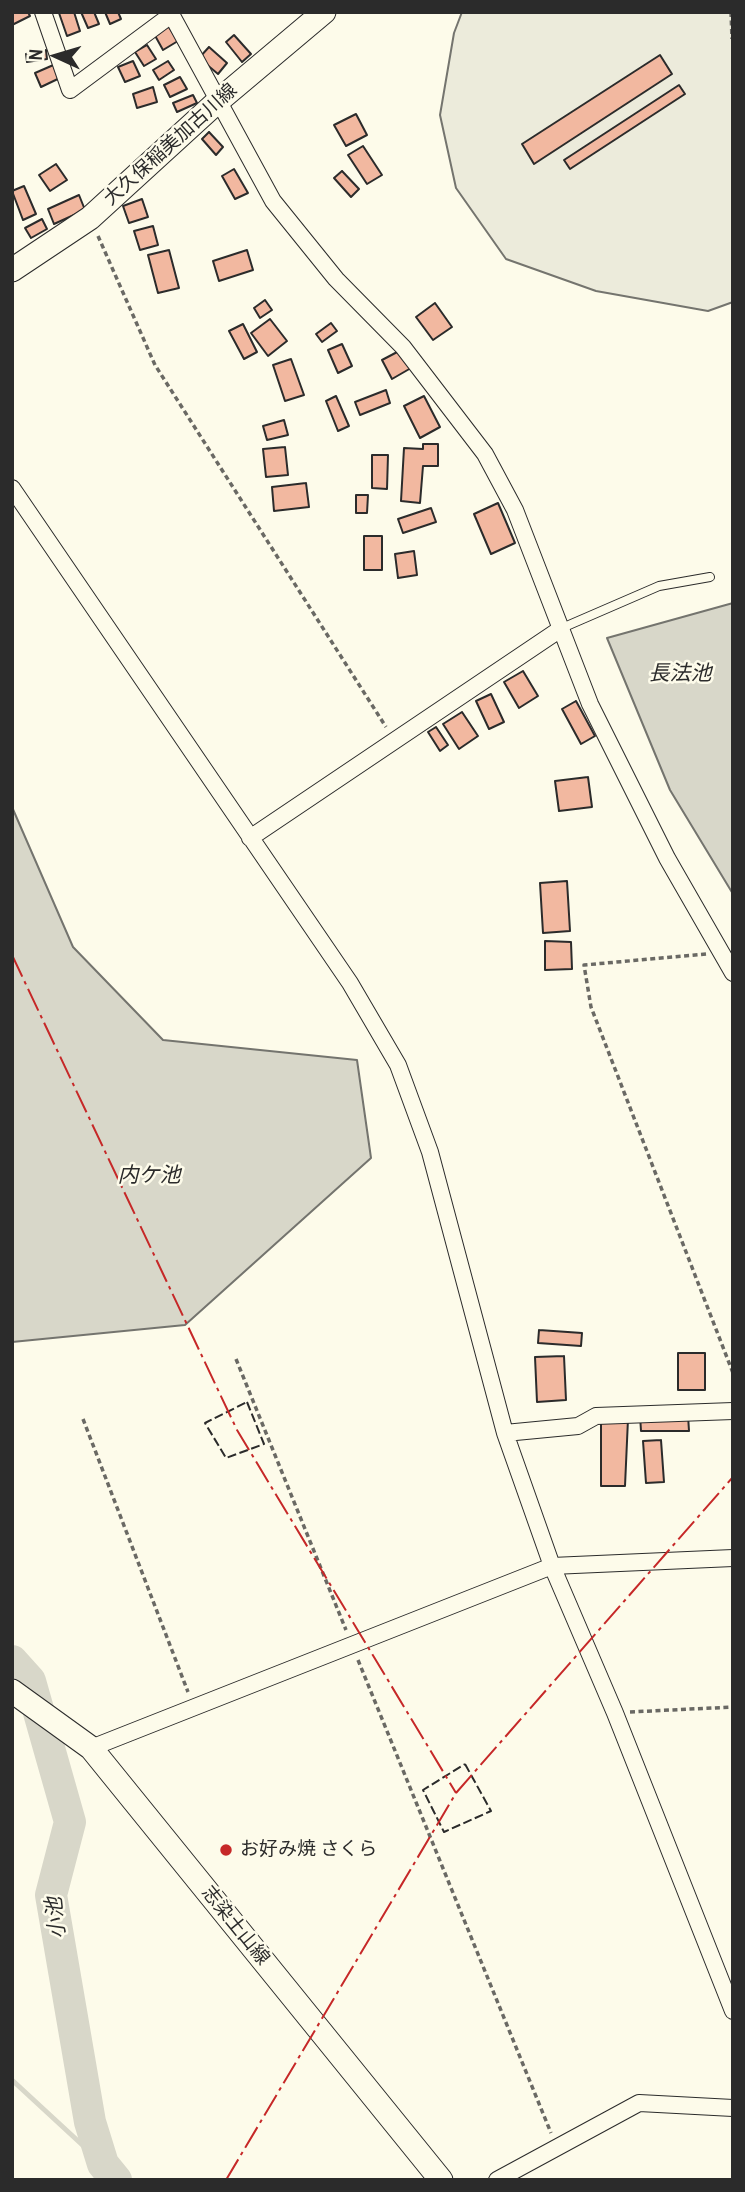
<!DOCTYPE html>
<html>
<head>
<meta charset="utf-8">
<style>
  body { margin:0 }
  #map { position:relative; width:745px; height:2192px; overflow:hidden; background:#fdfbea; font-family:"Archivo Narrow",sans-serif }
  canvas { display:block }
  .frame { position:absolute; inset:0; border:14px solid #2b2b2b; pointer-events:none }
  .north { position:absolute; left:21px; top:21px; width:70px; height:70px; -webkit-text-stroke:5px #fdfbea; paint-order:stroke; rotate:274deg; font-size:19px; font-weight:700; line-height:28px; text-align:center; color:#2b2b2b }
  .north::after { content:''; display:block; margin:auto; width:24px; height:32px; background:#2b2b2b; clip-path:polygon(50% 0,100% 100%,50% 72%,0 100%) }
</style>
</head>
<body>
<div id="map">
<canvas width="745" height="2192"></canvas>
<div class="frame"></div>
<div class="north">N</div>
</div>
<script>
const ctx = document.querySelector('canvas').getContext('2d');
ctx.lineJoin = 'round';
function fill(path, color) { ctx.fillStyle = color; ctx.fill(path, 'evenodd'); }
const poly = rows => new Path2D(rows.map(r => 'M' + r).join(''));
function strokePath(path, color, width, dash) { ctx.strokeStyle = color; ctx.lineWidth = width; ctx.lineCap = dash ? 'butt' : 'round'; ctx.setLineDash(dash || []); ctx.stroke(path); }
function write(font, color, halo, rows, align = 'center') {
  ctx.font = font + ' "Archivo Narrow","Noto Sans JP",sans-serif'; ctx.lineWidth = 5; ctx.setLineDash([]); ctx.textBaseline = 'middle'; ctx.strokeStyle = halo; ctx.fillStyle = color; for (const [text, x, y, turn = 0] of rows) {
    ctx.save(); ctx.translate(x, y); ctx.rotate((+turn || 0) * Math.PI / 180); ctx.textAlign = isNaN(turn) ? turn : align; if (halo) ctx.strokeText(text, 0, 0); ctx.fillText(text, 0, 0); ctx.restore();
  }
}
const green = poly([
  [462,12,733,12,733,302,708,311,596,291,506,259,456,188,440,115,454,33,462,12]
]);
const water = poly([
  [733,603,733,894,670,790,607,638,733,603],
  [12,807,73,947,163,1040,357,1060,371,1158,185,1325,12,1342,12,807]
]);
const stream = poly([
  [12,2080,103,2164]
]);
const river = poly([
  [12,1661,30,1681,70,1822,51,1895,90,2122,103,2164,116,2180]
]);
const building = poly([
  [12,12,28,12,30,16,12,25,12,12],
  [74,12,80,31,67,36,59,13,74,12],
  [81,12,94,12,99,24,88,28,81,12],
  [105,12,118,12,121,19,110,24,105,12],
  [167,24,178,41,163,50,153,32,167,24],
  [234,35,251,54,242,62,226,42,234,35],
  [147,45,156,59,144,66,135,52,147,45],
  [209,47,227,63,218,74,199,58,209,47],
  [46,50,47,59,27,62,26,54,46,50],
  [660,55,672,74,534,164,522,144,660,55],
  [133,61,140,76,125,82,118,67,133,61],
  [168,61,174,70,159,80,153,70,168,61],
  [58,63,64,76,41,87,35,73,58,63],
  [180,77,187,89,170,97,164,85,180,77],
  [679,85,685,94,570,169,564,160,679,85],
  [153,87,157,102,137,108,133,94,153,87],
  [193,95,197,103,177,112,173,103,193,95],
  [356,114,367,135,346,146,334,125,356,114],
  [209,132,223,147,216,155,202,139,209,132],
  [363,146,382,175,367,184,348,155,363,146],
  [56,164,67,180,50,191,39,175,56,164],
  [234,169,248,193,235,199,222,176,234,169],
  [342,171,359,189,351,197,334,178,342,171],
  [24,186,36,214,23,220,12,191,24,186],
  [79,195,85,210,54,224,48,209,79,195],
  [142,199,148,217,129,223,123,206,142,199],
  [42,219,47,229,31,238,25,228,42,219],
  [153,226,158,245,140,250,134,231,153,226],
  [169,250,179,288,158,293,148,255,169,250],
  [247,250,253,270,219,281,213,261,247,250],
  [265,300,272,310,260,318,254,308,265,300],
  [435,303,452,327,433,340,416,317,435,303],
  [270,319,287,341,268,356,251,333,270,319],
  [331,323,337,331,322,342,316,334,331,323],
  [243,324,257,352,244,359,229,331,243,324],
  [342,344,352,366,338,373,328,350,342,344],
  [401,350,411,368,392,379,382,360,401,350],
  [291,359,304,395,285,401,273,365,291,359],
  [386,390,390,403,360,415,355,402,386,390],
  [336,396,349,426,338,431,326,401,336,396],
  [424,396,440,427,420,438,404,406,424,396],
  [284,420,288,435,267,440,263,426,284,420],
  [423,444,438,444,438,466,423,466,420,503,401,501,404,448,423,449,423,444],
  [285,447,288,475,266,477,263,449,285,447],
  [372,455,388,455,387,489,372,488,372,455],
  [306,483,309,507,274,511,272,487,306,483],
  [356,495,368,495,367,513,356,513,356,495],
  [498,503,515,543,491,554,474,514,498,503],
  [431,508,436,522,403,533,398,519,431,508],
  [364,536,382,536,382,570,364,570,364,536],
  [414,551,417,575,398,578,395,554,414,551],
  [523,671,538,696,519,708,504,682,523,671],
  [491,694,504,722,489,729,476,701,491,694],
  [576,701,595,736,581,744,562,709,576,701],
  [462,712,478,736,459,749,443,724,462,712],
  [436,727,448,745,440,751,428,732,436,727],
  [588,777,592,807,559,811,555,781,588,777],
  [567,881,570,931,543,933,540,883,567,881],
  [545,941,571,942,572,969,545,970,545,941],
  [539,1330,582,1333,581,1346,538,1343,539,1330],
  [678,1353,705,1353,705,1390,678,1390,678,1353],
  [564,1356,566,1400,537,1402,535,1357,564,1356],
  [640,1415,688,1415,689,1431,641,1431,640,1415],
  [628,1419,625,1486,601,1486,601,1420,628,1419],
  [661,1440,664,1482,646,1483,643,1441,661,1440]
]);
const path = poly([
  [731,12,732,39],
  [98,236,155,365,386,727],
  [706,954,584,965,591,1007,733,1373],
  [236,1359,346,1630],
  [83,1419,188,1692],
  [358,1660,551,2133],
  [630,1712,733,1707]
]);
const service = poly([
  [562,628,659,586,710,577]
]);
const minor = poly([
  [43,12,70,90,171,15],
  [170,12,273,201,336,279,403,347,485,454,515,510,590,704,667,858,733,973],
  [12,488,350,983,398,1065,430,1152,505,1433,552,1566,615,1713,733,2011],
  [250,838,562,628],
  [505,1433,578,1426,596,1416,733,1411],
  [91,1748,552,1566,733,1558],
  [497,2180,639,2103,733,2108]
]);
const secondary = poly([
  [12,270,90,218,217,102,324,12],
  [12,1691,91,1748,441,2180]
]);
const fence = poly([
  [247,1402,264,1444,226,1458,205,1423,247,1402],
  [465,1764,491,1811,444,1832,423,1790,465,1764]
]);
const power = poly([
  [12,955,237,1430,456,1793],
  [226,2180,456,1793,733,1477]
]);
const markers = [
  [226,1850,7,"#c62828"]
];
const streetNames = [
  ["大久保稲美加古川線",171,145,-42],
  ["志染土山線",235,1926,51]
];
const poiNames = [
  ["お好み焼 さくら",240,1850]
];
const waterNames = [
  ["長法池",680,674],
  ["内ケ池",149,1176],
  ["小池",57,1918,-96]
];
fill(green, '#ecebdb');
strokePath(green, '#74746e', 2);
fill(water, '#d8d7c9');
strokePath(water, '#74746e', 2);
strokePath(stream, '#d8d7c9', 5);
strokePath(river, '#d8d7c9', 32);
fill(building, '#f2b8a0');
strokePath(building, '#2b2b2b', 2);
strokePath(service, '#2b2b2b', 10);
strokePath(minor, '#2b2b2b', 18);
strokePath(secondary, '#2b2b2b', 25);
strokePath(path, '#6a6964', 3.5, [5, 3.5]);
strokePath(service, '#fdfbea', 8);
strokePath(minor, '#fdfbea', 16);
strokePath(secondary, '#fdfbea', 23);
strokePath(fence, '#2b2b2b', 2, [9, 3.5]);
strokePath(power, '#c62828', 2, [24, 5, 3.5, 5]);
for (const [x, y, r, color] of markers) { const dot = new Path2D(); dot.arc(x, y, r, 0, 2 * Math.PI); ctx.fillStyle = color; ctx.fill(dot); strokePath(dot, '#fdfbea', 2.5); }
write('19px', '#2b2b2b', '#fdfbea', streetNames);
write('19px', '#2b2b2b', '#fdfbea', poiNames, 'left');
write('italic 21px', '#2b2b2b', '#fdfbea', waterNames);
</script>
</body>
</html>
